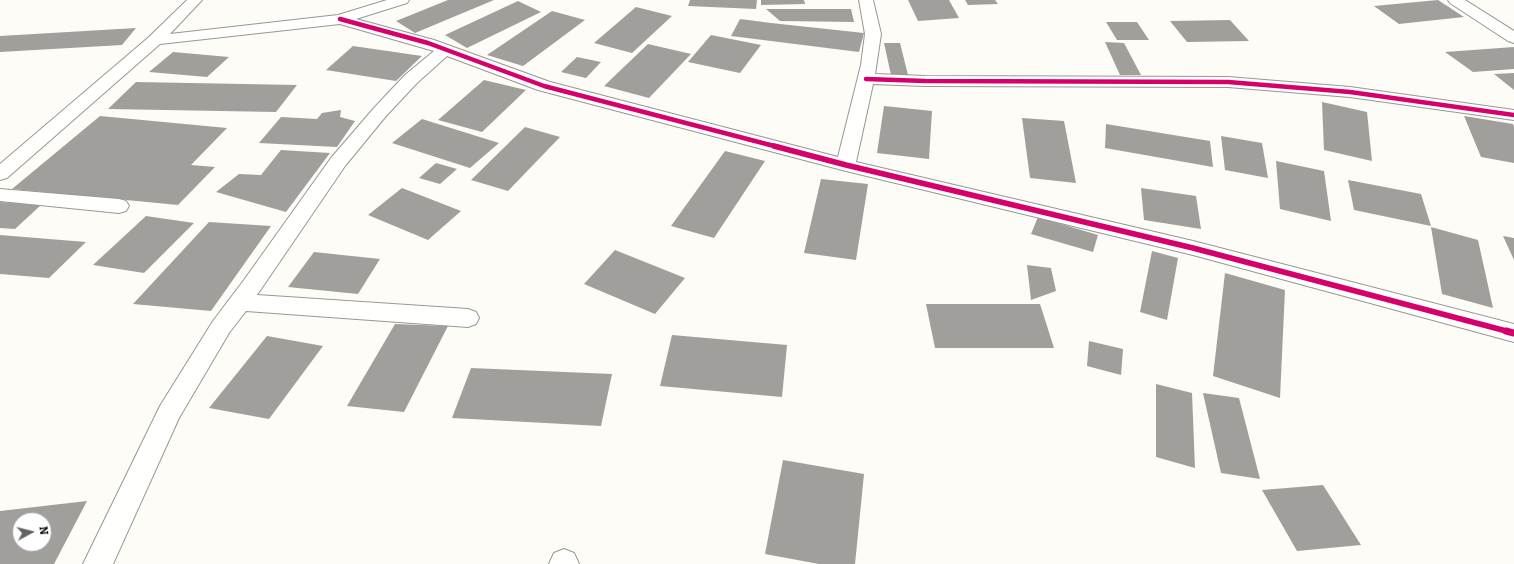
<!DOCTYPE html>
<html>
<head>
<meta charset="utf-8">
<style>
  body { margin:0 }
  #map { position:relative; width:1514px; height:564px; overflow:hidden; background:#fdfcf7; font-family:Bitter,serif }
  canvas { display:block }
  .north { position:absolute; left:12px; top:512px; width:40px; height:40px; box-sizing:border-box; background:#fff; border:1px solid #a0a0a0; border-radius:50%; rotate:83deg; font-size:11px; font-weight:700; line-height:16px; text-align:center; color:#111 }
  .north::after { content:''; display:block; margin:auto; width:14px; height:18px; background:#646362; clip-path:polygon(50% 0,100% 100%,50% 72%,0 100%) }
</style>
</head>
<body>
<div id="map">
<canvas width="1514" height="564"></canvas>
<div class="north">N</div>
</div>
<script>
const ctx = document.querySelector('canvas').getContext('2d');
ctx.lineJoin = 'round';
function fill(path, color) { ctx.fillStyle = color; ctx.fill(path, 'evenodd'); }
const poly = rows => new Path2D(rows.map(r => 'M' + r).join(''));
function strokePath(path, color, width, dash) { ctx.strokeStyle = color; ctx.lineWidth = width; ctx.lineCap = dash ? 'butt' : 'round'; ctx.setLineDash(dash || []); ctx.stroke(path); }
const building = poly([
  [448,0,494,0,415,33,396,21],
  [690,0,757,0,756,9,688,6],
  [761,0,804,0,805,4,761,5],
  [908,0,949,0,959,18,918,21],
  [965,0,995,0,998,4,968,5],
  [1438,0,1464,17,1399,24,1374,6],
  [518,1,541,12,467,48,445,35],
  [636,7,672,16,632,53,594,43],
  [766,9,851,9,854,22,780,21],
  [552,11,585,20,523,66,487,55],
  [740,19,771,23,864,33,859,52,731,36],
  [1230,20,1249,41,1187,42,1170,21],
  [1106,22,1137,22,1149,40,1117,40],
  [136,28,122,45,0,52,0,36],
  [711,35,761,45,740,73,688,62],
  [1105,42,1124,43,1141,75,1120,75],
  [884,43,900,43,908,75,891,75],
  [648,44,691,54,649,98,604,86],
  [353,46,422,56,396,81,326,70],
  [1514,47,1514,69,1473,72,1445,52],
  [173,52,229,57,207,77,149,72],
  [577,57,601,62,586,78,561,72],
  [1514,73,1514,90,1494,74],
  [484,80,526,90,482,132,438,120],
  [136,82,297,85,276,112,108,109],
  [1322,102,1367,112,1372,161,1324,150],
  [884,106,932,111,929,159,877,153],
  [341,110,340,117,355,121,337,147,259,143,281,117,317,119,322,113],
  [100,116,227,128,191,165,215,167,178,205,12,189],
  [1464,116,1513,124,1514,127,1514,163,1481,157],
  [1022,118,1064,121,1076,183,1030,178],
  [422,119,499,143,470,168,392,143],
  [1106,124,1210,141,1213,167,1105,148],
  [525,127,560,137,508,191,471,180],
  [1221,136,1262,143,1268,178,1225,170],
  [281,150,330,153,286,212,216,192,239,174,261,175],
  [725,151,765,161,714,238,671,226],
  [1276,161,1324,171,1331,221,1280,209],
  [436,163,457,169,440,184,419,178],
  [821,179,868,184,856,260,804,253],
  [1348,180,1421,194,1431,226,1354,210],
  [402,188,461,211,428,240,368,215],
  [1141,188,1196,196,1201,229,1144,220],
  [0,202,41,205,15,229,0,228],
  [146,216,194,223,144,273,93,265],
  [1038,217,1098,235,1093,252,1031,234],
  [209,222,271,226,211,311,133,304],
  [1431,227,1478,240,1493,308,1442,294],
  [0,235,86,242,49,278,0,274],
  [1503,236,1514,238,1514,260],
  [615,250,685,278,655,314,584,284],
  [1152,251,1178,258,1167,320,1140,312],
  [314,252,380,259,358,294,288,287],
  [1027,265,1051,268,1056,291,1031,300],
  [1225,273,1285,290,1280,398,1213,376],
  [926,304,1040,304,1054,348,935,348],
  [395,324,448,326,404,412,347,406],
  [672,335,787,345,782,397,660,386],
  [267,336,323,346,269,419,209,408],
  [1089,341,1123,349,1121,375,1087,366],
  [471,368,612,374,601,426,452,418],
  [1156,384,1192,393,1195,468,1156,457],
  [1203,393,1239,398,1260,479,1221,473],
  [783,460,864,474,855,564,819,564,765,554],
  [1323,485,1361,545,1297,551,1262,490],
  [87,501,54,564,0,564,0,511],
  [20,520,44,520,44,544,20,544]
]);
const minor = poly([
  [187,0,202,0,170,34,338,15,387,0,409,0,407,3,356,19,434,40,550,82,838,157,861,65,865,34,859,0,873,0,881,34,875,74,925,76,1228,77,1350,87,1514,110,1514,120,1350,97,1228,87,925,86,873,84,856,162,1193,241,1514,324,1514,342,1193,255,846,171,538,90,447,56,417,83,386,116,345,166,257,295,468,309,476,312,479,318,476,324,468,327,246,311,229,333,179,418,113,564,83,564,160,406,213,321,244,280,331,158,374,108,405,75,434,51,340,24,160,44,7,178,0,180,0,164,149,37,187,0],
  [1448,0,1465,0,1514,31,1514,43,1508,41,1450,3,1448,0],
  [0,189,119,199,126,201,129,206,126,211,119,213,0,201,0,189],
  [564,549,574,553,579,564,549,564,554,553,564,549]
]);
const cyclewayFar2 = poly([
  [340,19,428,43,544,86,778,147],
  [866,79,925,81,1228,82,1350,92,1514,115]
]);
const cyclewayFar1 = poly([
  [774,146,846,165,1193,248,1510,332]
]);
const cycleway = poly([
  [1506,331,1514,333]
]);
fill(building, '#a19f9c');
strokePath(minor, '#979795', 2);
fill(minor, '#fffffe');
strokePath(cyclewayFar2, '#d6006c', 4.5);
strokePath(cyclewayFar1, '#d6006c', 5.5);
strokePath(cycleway, '#d6006c', 7);
</script>
</body>
</html>
